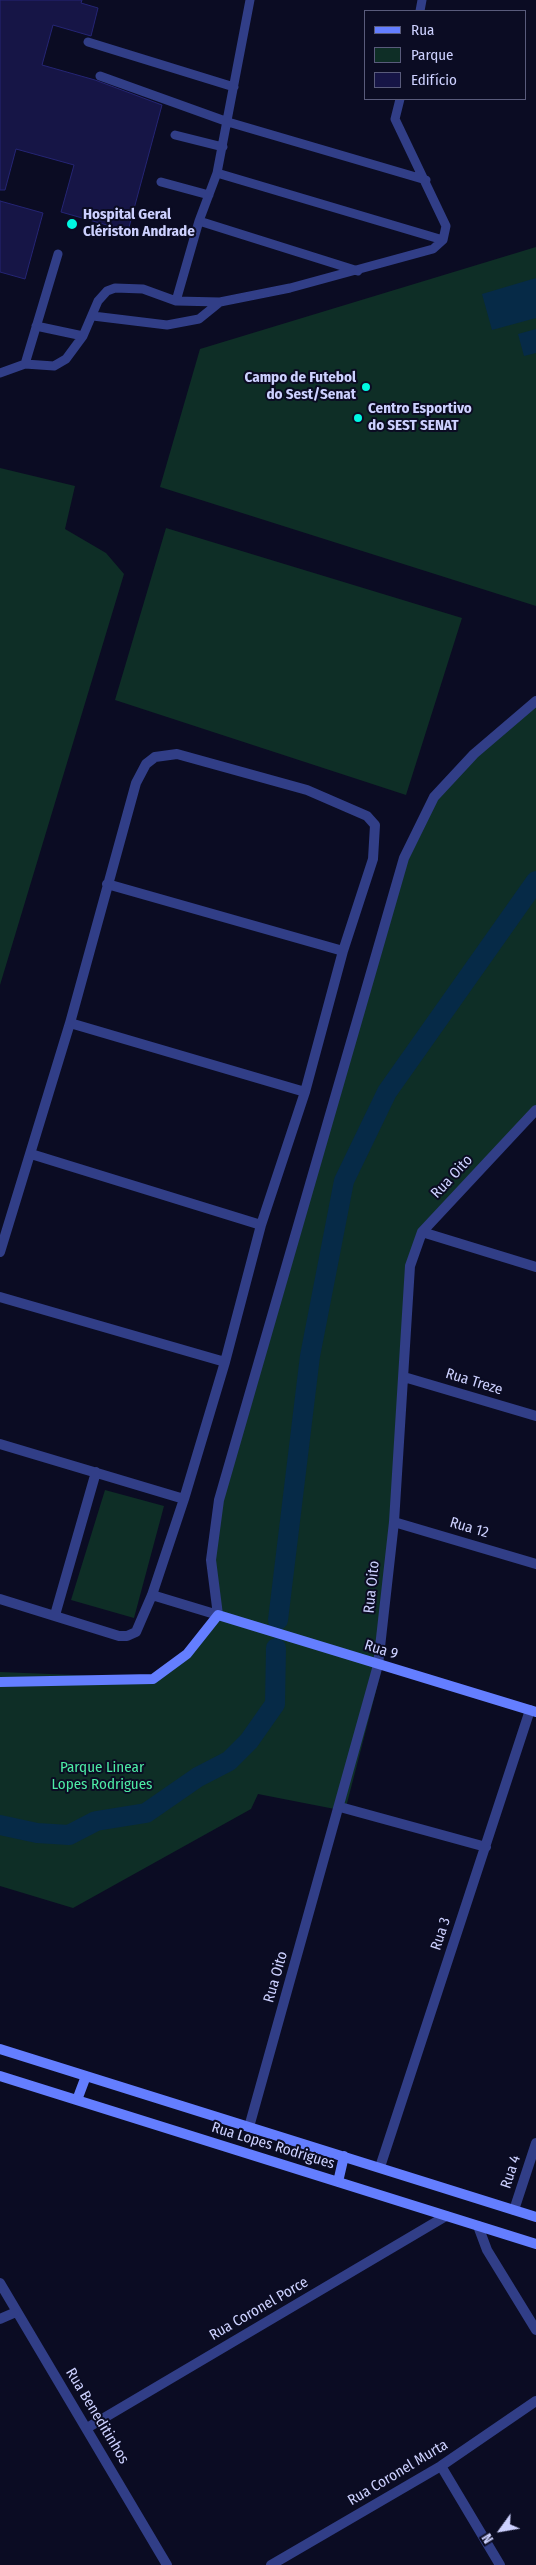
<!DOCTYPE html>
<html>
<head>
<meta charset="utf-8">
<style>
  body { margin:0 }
  #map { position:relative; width:536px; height:2565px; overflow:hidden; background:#0b0c23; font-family:"Fira Sans Condensed",sans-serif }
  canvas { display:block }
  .legend { position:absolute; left:364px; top:10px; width:162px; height:90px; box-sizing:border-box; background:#0b0c23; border:1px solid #595b7b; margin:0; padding:6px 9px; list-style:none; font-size:15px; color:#cdd1ff }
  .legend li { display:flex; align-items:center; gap:10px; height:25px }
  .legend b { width:25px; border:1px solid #595b7b }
  .north { position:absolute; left:476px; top:2505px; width:50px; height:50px; -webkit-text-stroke:4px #0b0c23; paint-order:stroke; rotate:238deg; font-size:14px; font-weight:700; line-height:20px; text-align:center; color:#cdd1ff }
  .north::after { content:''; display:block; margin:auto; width:18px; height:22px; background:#cdd1ff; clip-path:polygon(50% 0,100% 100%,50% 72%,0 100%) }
</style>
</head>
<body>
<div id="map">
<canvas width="536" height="2565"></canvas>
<ul class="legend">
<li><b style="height:6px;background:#647eff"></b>Rua</li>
<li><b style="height:14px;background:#0e2e26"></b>Parque</li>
<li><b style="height:14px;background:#161546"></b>Edifício</li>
</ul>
<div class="north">N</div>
</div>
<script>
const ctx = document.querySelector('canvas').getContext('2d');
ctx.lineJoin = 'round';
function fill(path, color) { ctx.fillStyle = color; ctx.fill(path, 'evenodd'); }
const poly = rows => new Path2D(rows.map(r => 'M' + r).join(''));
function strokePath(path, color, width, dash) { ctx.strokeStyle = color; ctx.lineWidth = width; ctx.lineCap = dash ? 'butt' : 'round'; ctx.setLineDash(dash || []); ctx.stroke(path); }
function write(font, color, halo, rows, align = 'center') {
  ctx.font = font + ' "Fira Sans Condensed",sans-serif'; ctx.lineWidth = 4; ctx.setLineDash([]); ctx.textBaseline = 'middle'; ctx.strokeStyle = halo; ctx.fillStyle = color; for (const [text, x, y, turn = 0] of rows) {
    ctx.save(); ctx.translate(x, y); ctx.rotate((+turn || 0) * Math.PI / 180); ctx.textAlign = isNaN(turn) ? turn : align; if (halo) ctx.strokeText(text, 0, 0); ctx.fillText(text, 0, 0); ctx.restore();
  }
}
const green = poly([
  [536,247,536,606,160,487,200,349],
  [0,468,75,486,65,529,106,553,124,574,0,985],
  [166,528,462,618,406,795,115,700],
  [536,700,536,1114,421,1229,412,1266,383,1664,345,1811,258,1794,251,1809,73,1908,0,1886,0,1672,149,1678,186,1653,217,1614,214,1501,406,857,437,796],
  [105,1490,164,1506,134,1618,71,1600]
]);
const water = poly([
  [536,278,536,318,492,330,482,294],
  [536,329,536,353,524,356,518,334]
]);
const canal = poly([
  [278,1620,310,1356,344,1181,387,1092,536,881],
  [0,1825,37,1833,69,1835,96,1821,146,1813,198,1777,229,1761,249,1741,275,1704,276,1648]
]);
const building = poly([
  [0,0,82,0,81,3,98,8,91,36,53,25,42,65,95,80,162,105,128,231,61,212,74,165,16,149,5,190,0,190,0,0],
  [0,201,43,213,25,279,0,272,0,201]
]);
const lane = poly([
  [420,11,422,0],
  [88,42,234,87],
  [100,76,228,122,426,180],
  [175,135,223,147],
  [217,173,443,240],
  [161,182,209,195],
  [199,221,358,271],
  [176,301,199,221,217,173,250,0],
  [93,316,167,325,199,319,220,302],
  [36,326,83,336],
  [25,364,58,254],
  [0,373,25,364,54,366,66,359,83,336,98,301,107,291,115,288,143,289,176,301,220,302,290,288,433,249,443,240,446,226,395,119,400,99]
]);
const street = poly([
  [107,884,343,951],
  [70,1023,305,1092],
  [31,1154,261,1225],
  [422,1232,536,1267],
  [0,1252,70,1023,136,783,146,764,155,757,177,754,307,790,367,816,375,825,373,859,343,951,305,1092,261,1225,225,1362,184,1499,152,1595,136,1632,127,1636,119,1636,0,1599],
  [0,1297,225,1362],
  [404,1377,536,1416],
  [0,1444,184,1499],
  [394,1522,536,1564],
  [152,1595,218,1615,211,1560,219,1500,404,858,434,797,474,754,536,701],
  [55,1615,96,1472],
  [340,1807,486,1847],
  [249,2127,378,1665,394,1522,410,1266,422,1232,536,1110],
  [380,2167,530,1710],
  [514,2210,536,2143],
  [478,2226,487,2250,536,2330],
  [0,2283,167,2565],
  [0,2319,16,2312],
  [87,2428,446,2216],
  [441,2466,500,2565],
  [271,2565,441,2466,536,2401]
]);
const secondary = poly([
  [0,1682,153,1679,187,1654,218,1615,536,1712],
  [0,2049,536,2217],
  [0,2076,536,2244],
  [77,2100,86,2076],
  [338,2182,344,2156]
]);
const markers = [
  [72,224,6,"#00f8e2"],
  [366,387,5,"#00f8e2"],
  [358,418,5,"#00f8e2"]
];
const poiNames = [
  ["Hospital Geral",83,215],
  ["Clériston Andrade",83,232],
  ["Campo de Futebol",356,378,"right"],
  ["do Sest/Senat",356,395,"right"],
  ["Centro Esportivo",368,409],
  ["do SEST SENAT",368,426]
];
const streetNames = [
  ["Rua Oito",452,1177,-47],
  ["Rua Treze",474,1382,17],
  ["Rua 12",469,1528,16],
  ["Rua Oito",372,1587,-84],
  ["Rua 9",381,1650,17],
  ["Rua 3",441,1934,-72],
  ["Rua Oito",276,1977,-74],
  ["Rua Lopes Rodrigues",273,2146,17],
  ["Rua 4",511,2172,-72],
  ["Rua Coronel Porce",259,2309,-30],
  ["Rua Beneditinhos",97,2416,59],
  ["Rua Coronel Murta",398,2473,-31]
];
const parkNames = [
  ["Parque Linear",102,1768],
  ["Lopes Rodrigues",102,1785]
];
fill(green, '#0e2e26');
fill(water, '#062a47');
strokePath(canal, '#062a47', 20);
fill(building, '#161546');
strokePath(building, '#252574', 1);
strokePath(lane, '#313e87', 9);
strokePath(street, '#313e87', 10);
strokePath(secondary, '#647eff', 10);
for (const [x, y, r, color] of markers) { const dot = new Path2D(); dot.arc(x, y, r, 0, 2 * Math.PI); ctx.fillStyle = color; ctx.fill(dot); strokePath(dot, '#0b0c23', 2); }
write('bold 15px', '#cdd1ff', '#0b0c23', poiNames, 'left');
write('15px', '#cdd1ff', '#0b0c23', streetNames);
write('15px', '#4deba5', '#0b0c23', parkNames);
</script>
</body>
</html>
